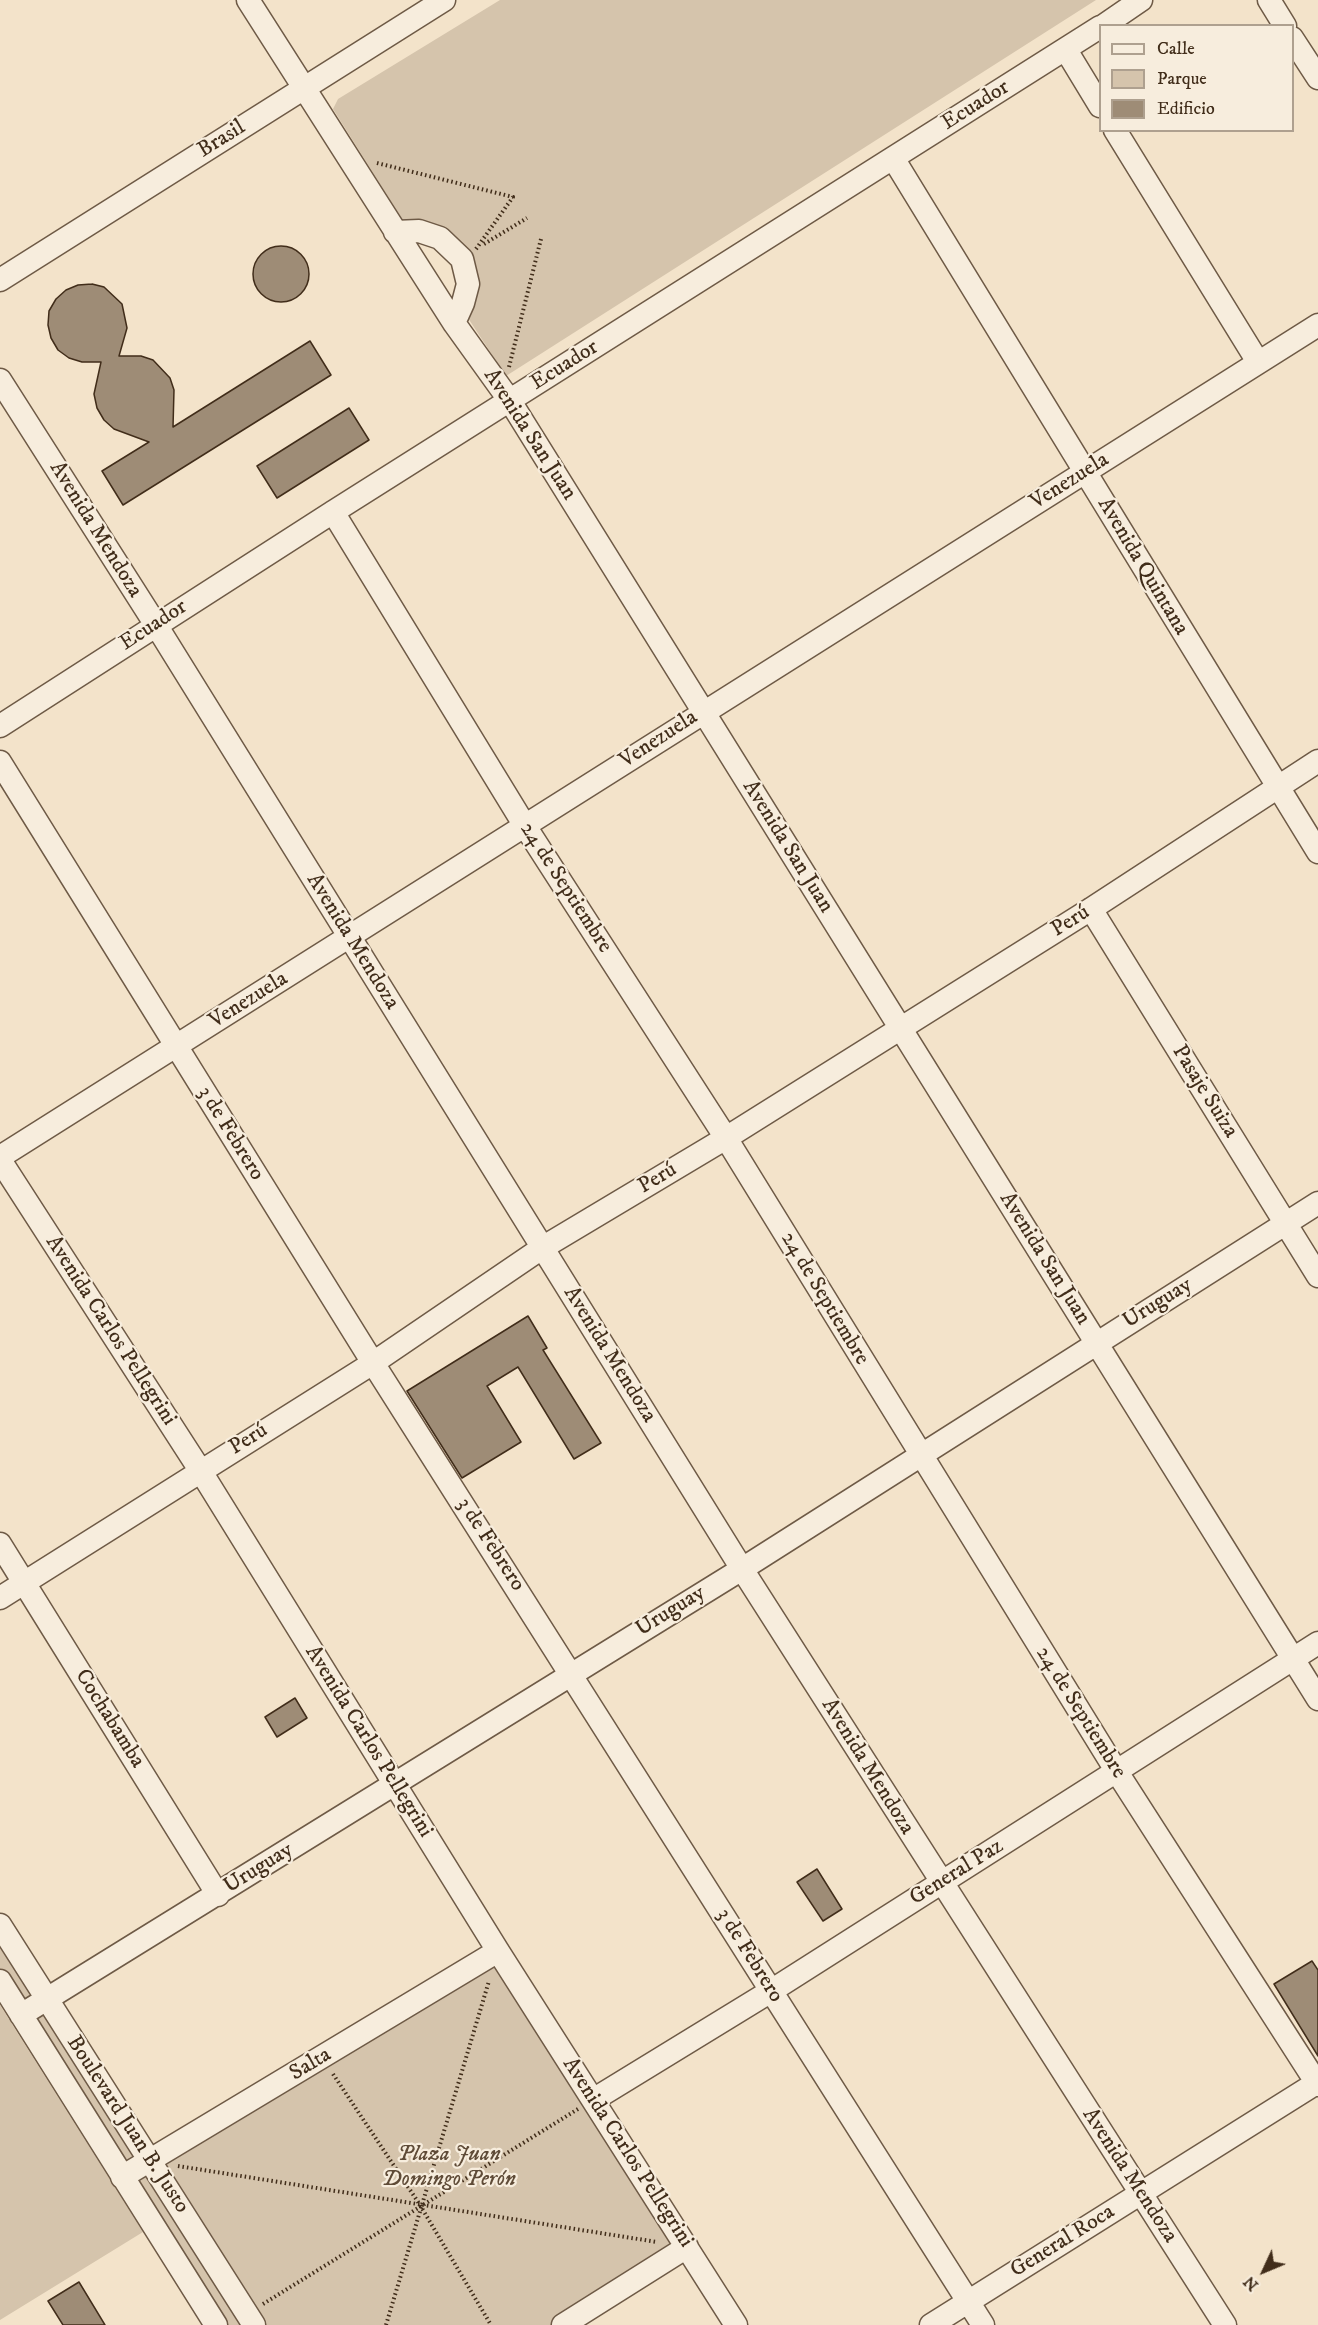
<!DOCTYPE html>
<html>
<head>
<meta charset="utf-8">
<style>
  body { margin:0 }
  #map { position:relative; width:1318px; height:2325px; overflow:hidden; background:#f3e3ca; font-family:"IM FELL DW Pica",serif }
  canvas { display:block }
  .legend { position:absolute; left:1099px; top:24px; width:195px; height:108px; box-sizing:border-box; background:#f7eddd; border:2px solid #aea08f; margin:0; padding:8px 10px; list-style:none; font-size:18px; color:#412d1a }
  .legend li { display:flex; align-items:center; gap:12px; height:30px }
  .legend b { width:30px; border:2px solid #aea08f }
  .north { position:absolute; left:1234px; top:2241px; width:60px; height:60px; -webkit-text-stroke:4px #f7eddd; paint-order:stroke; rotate:226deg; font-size:16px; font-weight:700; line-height:24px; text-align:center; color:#412d1a }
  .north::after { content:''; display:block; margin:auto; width:21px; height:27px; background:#412d1a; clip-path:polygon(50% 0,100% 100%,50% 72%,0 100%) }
</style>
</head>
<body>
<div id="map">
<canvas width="1318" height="2325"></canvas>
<ul class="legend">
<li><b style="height:8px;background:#f7eddd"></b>Calle</li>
<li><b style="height:16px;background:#d5c4ac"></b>Parque</li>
<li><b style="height:16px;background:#9e8c76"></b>Edificio</li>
</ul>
<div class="north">N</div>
</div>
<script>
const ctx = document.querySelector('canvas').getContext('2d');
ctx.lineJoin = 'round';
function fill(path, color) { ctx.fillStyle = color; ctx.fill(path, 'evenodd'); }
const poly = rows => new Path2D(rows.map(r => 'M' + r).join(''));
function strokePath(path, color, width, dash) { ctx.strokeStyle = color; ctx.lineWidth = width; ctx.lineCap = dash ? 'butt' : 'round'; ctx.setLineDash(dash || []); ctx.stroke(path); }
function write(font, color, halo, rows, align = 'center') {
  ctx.font = font + ' "IM FELL DW Pica",serif'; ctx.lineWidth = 4.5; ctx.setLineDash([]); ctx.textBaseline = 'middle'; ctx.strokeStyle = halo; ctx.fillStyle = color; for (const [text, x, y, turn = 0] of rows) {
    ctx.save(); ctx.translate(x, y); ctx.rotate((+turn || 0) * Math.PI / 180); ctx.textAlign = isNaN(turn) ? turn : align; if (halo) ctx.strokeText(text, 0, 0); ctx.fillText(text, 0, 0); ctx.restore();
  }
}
const green = poly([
  [500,0,1096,0,506,376,468,318,452,235,426,221,404,222,333,109,338,99],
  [0,1925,151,2161,498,1951,687,2247,563,2325,216,2325,0,1981],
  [0,2005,143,2232,0,2320]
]);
const building = poly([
  '253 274a28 28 0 1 1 56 0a28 28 0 1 1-56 0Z',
  [92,284,104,287,122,304,127,328,119,356,141,356,153,360,170,378,174,390,173,427,310,341,331,375,123,505,102,471,149,442,114,429,104,420,97,408,94,394,101,362,82,362,69,358,58,350,51,338,48,325,49,311,56,299,66,290,78,285,92,284],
  [349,408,369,440,277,498,257,466,349,408],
  [528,1316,547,1348,543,1350,601,1443,574,1459,518,1367,487,1386,521,1442,462,1478,407,1391,528,1316],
  [295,1698,307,1718,277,1737,265,1717,295,1698],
  [817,1869,842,1909,823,1921,797,1882,817,1869],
  [1312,1961,1318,1970,1318,2056,1274,1984,1312,1961],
  [79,2282,105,2325,63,2325,48,2301,79,2282]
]);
const path = poly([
  [377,163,513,197,476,249],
  [484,244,527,218],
  [509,367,541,239],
  [333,2074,420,2205,491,2325],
  [178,2166,657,2242],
  [263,2304,578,2109],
  [386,2325,489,1981]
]);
const minor = poly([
  [248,0,454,323,510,401,1318,1699],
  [1269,0,1285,26],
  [1103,26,1141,0],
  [1292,38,1318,78],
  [1066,50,1100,106],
  [1115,130,1258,362],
  [893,158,1318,852],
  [395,232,419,231,440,238,462,259,468,284,463,303,454,323],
  [0,280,444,0],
  [0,380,156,625,742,1569,1225,2325],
  [333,512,525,826,726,1138,1117,1772,1318,2085],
  [0,726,333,512,1100,27],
  [0,762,373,1363,983,2325],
  [1091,909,1318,1276],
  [0,1157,1318,325],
  [0,1160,200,1470,498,1951,736,2325],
  [0,1544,218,1895],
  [0,1598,373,1363,542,1248,726,1138,1091,909,1318,761],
  [0,1925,254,2325],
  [0,1981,216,2325],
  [21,2015,742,1569,1318,1203],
  [593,2100,771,1991,1318,1643],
  [122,2177,498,1951],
  [563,2325,687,2247],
  [931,2325,1318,2082]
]);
const streetNames = [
  ["Ecuador",976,106,-32],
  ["Brasil",222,140,-32],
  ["Ecuador",565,366,-32],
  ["Avenida San Juan",529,435,57],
  ["Venezuela",1070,482,-32],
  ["Avenida Mendoza",95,530,58],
  ["Avenida Quintana",1142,567,59],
  ["Ecuador",154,626,-33],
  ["Venezuela",659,740,-33],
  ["Avenida San Juan",787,847,58],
  ["24 de Septiembre",565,888,57],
  ["Perú",1071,922,-32],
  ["Avenida Mendoza",352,942,58],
  ["Venezuela",249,1001,-32],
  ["Pasaje Suiza",1204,1092,58],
  ["3 de Febrero",230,1134,58],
  ["Perú",658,1179,-31],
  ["Avenida San Juan",1044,1259,58],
  ["24 de Septiembre",824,1299,59],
  ["Uruguay",1158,1304,-32],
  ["Avenida Carlos Pellegrini",110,1331,57],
  ["Avenida Mendoza",609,1355,58],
  ["Perú",249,1440,-32],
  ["3 de Febrero",490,1545,57],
  ["Uruguay",671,1612,-32],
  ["24 de Septiembre",1080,1713,58],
  ["Cochabamba",109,1719,58],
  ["Avenida Carlos Pellegrini",368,1742,58],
  ["Avenida Mendoza",867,1767,58],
  ["Uruguay",259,1869,-32],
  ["General Paz",957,1873,-32],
  ["3 de Febrero",749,1956,58],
  ["Salta",311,2065,-31],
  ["Boulevard Juan B. Justo",127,2125,57],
  ["Avenida Carlos Pellegrini",627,2153,57],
  ["Avenida Mendoza",1129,2176,57],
  ["General Roca",1063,2242,-32]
];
const parkNames = [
  ["Plaza Juan",449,2155],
  ["Domingo Perón",449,2180]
];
fill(green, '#d5c4ac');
fill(building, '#9e8c76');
strokePath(building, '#412d1a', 1.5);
strokePath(minor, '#6e5a46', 25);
strokePath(path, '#412d1a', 4, [1.5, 3]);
strokePath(minor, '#f7eddd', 22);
write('22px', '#412d1a', '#f7eddd', streetNames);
write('italic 22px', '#5f4b37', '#f7eddd', parkNames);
</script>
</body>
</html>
